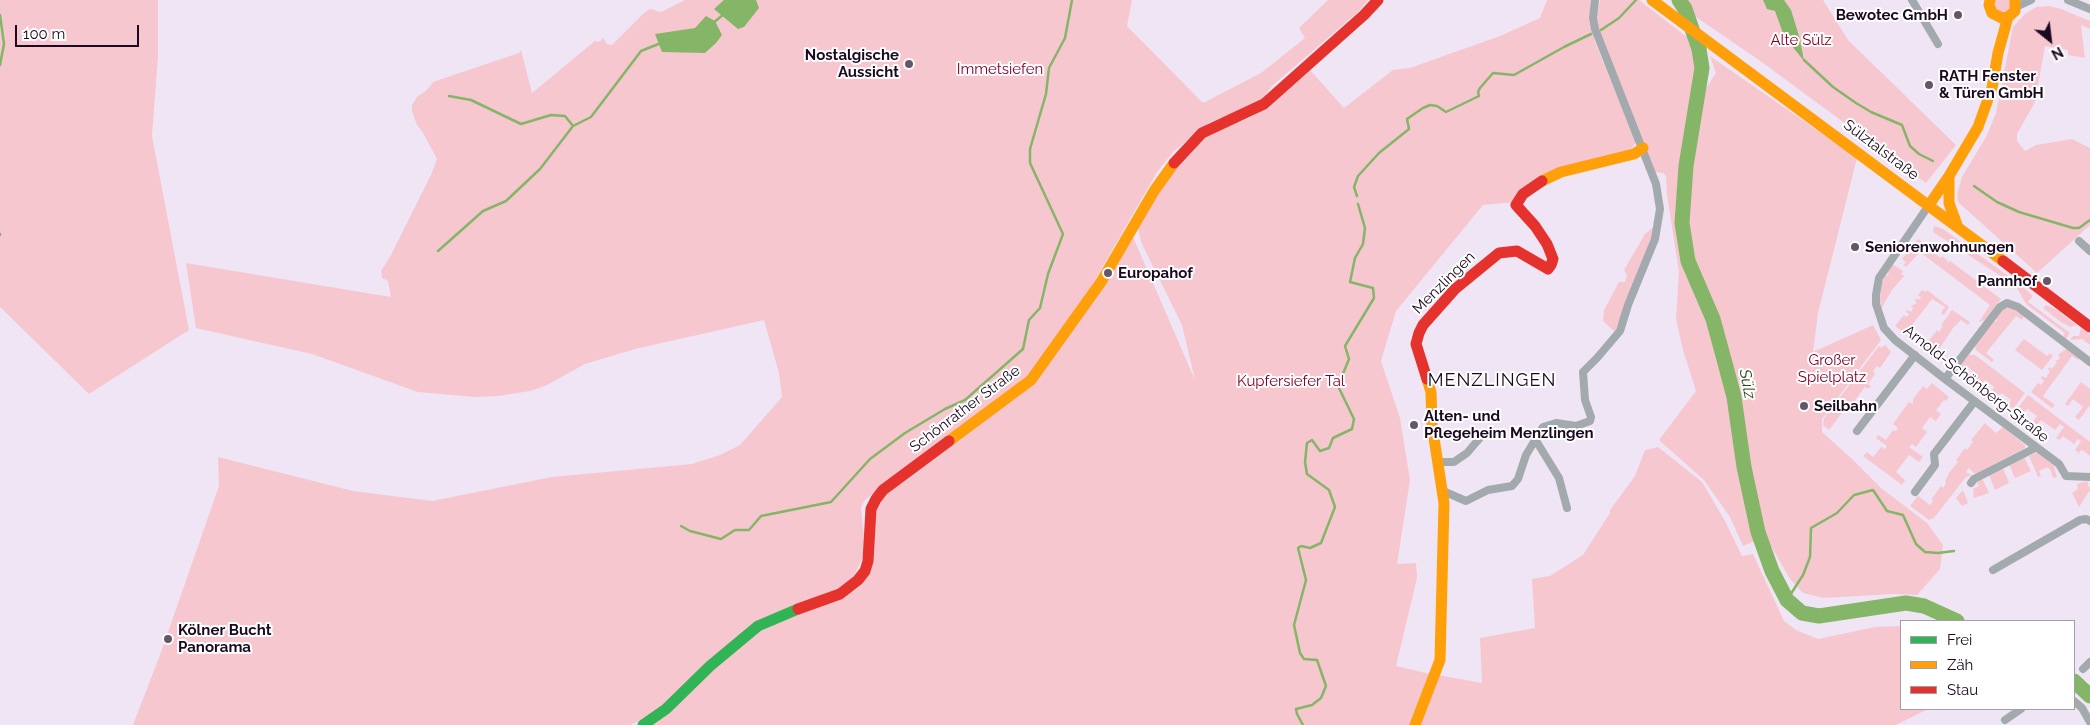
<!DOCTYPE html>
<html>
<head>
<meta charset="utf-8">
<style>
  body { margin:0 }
  #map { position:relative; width:2090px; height:725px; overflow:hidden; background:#efe5f4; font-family:Raleway,sans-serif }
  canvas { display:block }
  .legend { position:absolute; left:1900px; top:620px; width:175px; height:90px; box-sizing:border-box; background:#fff; border:1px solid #a39da6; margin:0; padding:6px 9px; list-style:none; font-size:15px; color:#1a0920 }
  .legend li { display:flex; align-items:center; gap:10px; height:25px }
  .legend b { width:25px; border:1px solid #a39da6 }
  .north { position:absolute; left:2025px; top:15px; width:50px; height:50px; -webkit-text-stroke:4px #fff; paint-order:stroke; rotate:151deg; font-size:14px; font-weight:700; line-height:20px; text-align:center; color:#1a0920 }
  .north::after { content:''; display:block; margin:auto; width:18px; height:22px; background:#1a0920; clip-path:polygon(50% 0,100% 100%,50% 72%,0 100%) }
  .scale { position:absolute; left:15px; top:25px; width:124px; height:22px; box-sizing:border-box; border:2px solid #1a0920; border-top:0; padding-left:6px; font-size:15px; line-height:18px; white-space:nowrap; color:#1a0920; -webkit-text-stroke:4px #fff; paint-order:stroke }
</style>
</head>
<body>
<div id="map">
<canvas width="2090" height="725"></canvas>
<ul class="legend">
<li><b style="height:6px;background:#30b455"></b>Frei</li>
<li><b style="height:6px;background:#ff9f0a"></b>Zäh</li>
<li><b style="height:6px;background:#e5322d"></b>Stau</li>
</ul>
<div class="north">N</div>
<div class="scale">100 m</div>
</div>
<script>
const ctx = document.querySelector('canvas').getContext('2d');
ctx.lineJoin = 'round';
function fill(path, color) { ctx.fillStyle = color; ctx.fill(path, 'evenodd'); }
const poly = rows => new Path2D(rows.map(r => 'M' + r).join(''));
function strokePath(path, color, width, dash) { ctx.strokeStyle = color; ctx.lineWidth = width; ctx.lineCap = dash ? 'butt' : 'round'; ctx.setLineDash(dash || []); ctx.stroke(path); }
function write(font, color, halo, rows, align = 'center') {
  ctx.font = font + ' Raleway,sans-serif'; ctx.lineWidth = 4; ctx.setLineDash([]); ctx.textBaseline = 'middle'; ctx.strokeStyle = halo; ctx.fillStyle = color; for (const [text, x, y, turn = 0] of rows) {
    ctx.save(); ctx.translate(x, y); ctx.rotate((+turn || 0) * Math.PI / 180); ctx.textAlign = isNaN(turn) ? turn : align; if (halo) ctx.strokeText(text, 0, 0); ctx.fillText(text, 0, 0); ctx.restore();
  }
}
const green = poly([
  [0,0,158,0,158,56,152,136,189,330,89,394,0,307],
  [685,0,1132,0,1127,26,1203,103,1261,73,1305,38,1299,28,1328,0,1368,0,1358,12,1273,85,1258,104,1210,122,1174,151,1157,172,1091,287,1030,374,885,483,865,500,861,507,865,552,853,578,838,590,755,622,664,707,642,720,630,725,133,725,160,655,219,486,218,457,353,491,432,501,552,477,692,464,720,455,740,445,782,397,779,373,764,320,635,349,585,364,547,385,530,391,498,396,475,397,418,392,312,354,196,328,186,263,391,297,388,281,382,278,381,271,391,255,431,175,437,159,422,131,417,125,412,111,412,105,417,97,427,90,433,82,519,53,521,50,532,93,595,41,599,42,603,38,607,44,612,45,645,12,650,9,661,12],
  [1547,0,1591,0,1589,20,1595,42,1636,142,1630,151,1554,171,1515,202,1483,205,1396,311,1381,361,1400,418,1410,480,1397,564,1416,563,1417,578,1396,666,1430,674,1410,725,651,725,717,664,761,629,858,585,876,508,883,495,1021,394,1133,237,1195,380,1182,325,1141,242,1138,227,1153,200,1179,163,1198,142,1210,133,1250,118,1262,110,1309,69,1344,108,1393,70,1410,68,1500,36,1540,18],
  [1600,0,1639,0,1688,38,1688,42,1699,49,1689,113,1716,73,1710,56,1857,158,1818,313,1813,352,1873,325,1881,340,1822,419,1822,432,1852,459,1881,488,1927,523,1943,545,1940,569,1917,595,1894,594,1823,598,1803,593,1790,579,1767,539,1755,541,1743,546,1730,517,1704,480,1659,440,1696,391,1683,350,1676,319,1679,272,1667,195,1666,176,1663,173,1654,172,1599,34,1597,16],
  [1685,0,1823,0,1848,40,1956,145,1926,183,1759,60,1693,15],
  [1995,0,2011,0,2012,3,2007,13,1995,10],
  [2049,6,2061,9,2090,21,2090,29,2081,25,2085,58,2068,55,2068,50,2045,46,2035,102,2017,134,2017,141,2025,151,2036,145,2072,139,2090,148,2090,225,2037,273,1958,202,1957,194,1962,177,1987,135,1996,113,2013,27,2025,14,2036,7],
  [1934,226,1943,229,2018,283,2033,296,2028,302,2070,333,2065,340,2063,336,2065,333,2026,304,2016,286,1933,232],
  [1652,228,1655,229,1615,332,1603,321,1604,310,1619,282,1625,282,1627,275,1624,270,1645,234],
  [1918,239,1937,252,1936,254,1940,258,1942,256,1948,261,1947,263,1950,261,2001,299,1985,320,1979,322,1990,305,1920,252,1906,267,1903,265,1906,262,1902,259],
  [1892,264,1903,271,1901,274,1904,276,1892,290,1881,309,1880,299,1882,284,1885,275,1887,276,1889,274,1887,272],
  [1922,290,1925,292,1927,290,1949,307,1944,315,1941,313,1945,307,1932,299,1909,329,1917,335,1914,340,1895,326,1904,315,1907,317,1909,314,1906,312,1907,310,1911,312,1913,308,1911,306,1917,303,1915,300,1916,298,1919,300,1921,297,1918,295],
  [2046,305,2057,310,2076,325,2070,327,2061,322,2043,308],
  [2003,308,2012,308,2024,316,2022,320,2016,316,1986,353,1994,360,1992,362,1976,350,1975,346,1993,320,1995,322,1997,320,1995,318],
  [1952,310,1970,322,1968,325,1961,320,1953,328,1938,351,1944,356,1941,361,1924,347,1937,330,1939,332,1943,326,1941,325],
  [2081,328,2090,335,2090,345,2082,339,2070,340,2073,336,2079,336],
  [2024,339,2047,356,2050,353,2053,356,2042,370,2015,350],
  [1885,345,1891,352,1880,368,1877,366,1873,371,1875,374,1868,384,1871,386,1868,389,1865,387,1855,400,1859,403,1856,406,1850,402,1829,430,1823,425,1824,418,1879,346,1881,348],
  [2067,348,2080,358,2078,360,2072,356,2043,396,2055,405,2052,408,2031,392,2038,383,2041,385,2044,381,2041,378,2042,376,2046,378,2050,371,2048,369,2049,367,2052,369,2057,362,2055,360,2058,360,2060,357,2058,355],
  [1968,355,1975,355,2025,393,2013,409,2008,405,2011,400,2002,393,1998,397,1992,392,1994,387,1985,380,1980,385,1977,383,1975,386,1971,384,1977,375,1968,367,1964,372,1959,368,1952,375],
  [2081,382,2090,389,2090,405,2079,420,2075,417,2083,407,2073,399,2068,406,2065,404],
  [1932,383,1949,397,1946,401,1944,400,1936,410,1941,414,1936,421,1930,417,1922,428,1927,432,1924,436,1916,447,1912,444,1909,447,1923,457,1919,462,1909,455,1896,472,1905,480,1902,485,1863,456,1867,452,1873,457,1881,447,1885,449,1887,446,1876,438,1878,435,1886,440,1893,430,1896,431,1898,428,1893,424,1909,402,1913,404,1913,399,1923,386,1927,389],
  [2028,395,2090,442,2090,456,2082,450,2076,455,2078,452,2075,450,2081,441,2078,439,2074,444,2063,436,2060,440,2056,438,2064,427,2060,424,2055,430,2041,420,2037,425,2033,422,2037,416,2027,409,2023,414,2017,409],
  [1985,423,1996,433,2003,427,2025,445,2025,448,1975,474,1969,468,1966,472,1971,475,1965,478,1934,518,1929,520,1910,506,1918,496,1930,505,1933,501,1931,500,1941,486,1943,488,1946,483,1945,481,1949,473,1958,462,1956,460,1965,448,1967,450,1973,442,1971,440],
  [1658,447,1702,482,1725,521,1742,556,1753,554,1784,621,1796,630,1818,639,1875,627,1901,626,1901,709,1928,709,1896,725,1419,725,1438,675,1482,683,1480,638,1535,628,1532,579,1550,576,1583,555,1610,513,1610,510,1635,476,1645,450],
  [2035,453,2038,453,2054,466,2057,477,2053,478,2051,471,2048,467,2039,471,2041,476,2038,477,2029,456],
  [2024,457,2031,471,2015,478,2009,464],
  [2003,468,2009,483,1995,490,1989,475],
  [1982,478,1989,493,1974,498,1973,489,1979,486,1976,481],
  [2087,481,2090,490,2079,507,2072,493,2078,489,2077,484],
  [1963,490,1968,503,1962,506,1956,498]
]);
const water = poly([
  [724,0,756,0,759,8,744,27,738,29,714,9],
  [1763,0,1784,0,1791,10,1800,39,1804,61,1784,36,1775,11,1767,9],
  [706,16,715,21,722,35,716,43,705,53,662,52,655,34,695,28]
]);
const stream = poly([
  [0,15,4,44,0,65],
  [713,23,724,14],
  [1601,30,1619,18,1636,0],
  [1804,60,1833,87,1856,103,1871,112,1902,125,1910,146,1919,154,1933,161],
  [449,96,471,100,521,124,551,115,565,116,573,126],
  [1974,186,1997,202,2019,212,2073,228,2079,228,2090,220],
  [1357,196,1354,187,1358,176,1379,153,1409,129,1407,119,1423,108,1430,105,1437,106,1446,112,1479,96,1478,92,1480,88,1493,73,1514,75,1564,47,1591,34],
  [0,234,0,235],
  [438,251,483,211,506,201,540,169,573,126,591,117,641,51,661,43],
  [681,526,690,531,721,539,735,530,749,530,761,516,831,502,870,459,905,433,945,409,965,400,1023,349,1029,320,1040,308,1048,274,1063,234,1030,163,1030,149,1046,94,1049,68,1065,38,1072,0],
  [1787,600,1803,575,1810,557,1811,528,1837,513,1854,495,1873,490,1887,511,1903,515,1916,544,1925,552,1938,553,1954,551],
  [1303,725,1297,714,1296,709,1312,705,1321,698,1326,686,1317,660,1304,659,1300,653,1294,625,1306,580,1298,548,1301,546,1310,548,1321,543,1335,507,1329,490,1307,474,1305,462,1307,443,1312,440,1320,451,1329,448,1333,438,1352,429,1354,419,1338,386,1349,359,1345,346,1374,298,1373,288,1350,282,1355,258,1363,244,1365,228,1358,204]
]);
const river = poly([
  [1679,0,1685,9,1699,49,1702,68,1686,166,1682,223,1688,261,1713,319,1725,363,1734,397,1744,467,1758,532,1772,571,1787,600,1802,613,1819,616,1906,603,1924,606,1957,621],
  [2074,681,2090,696]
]);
const street = poly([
  [1912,0,1938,44],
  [2068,0,2090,9],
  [2016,7,2031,0],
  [1929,205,1879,278,1876,295,1876,304,1884,328,1895,340,1945,379,2059,464,2066,476,2090,477],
  [2079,241,2090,251],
  [1945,379,2000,307,2007,303,2018,307,2090,362],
  [1857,431,1915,355],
  [1535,439,1559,478,1567,508],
  [1437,462,1454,462,1467,453,1485,432],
  [1971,483,1974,479,2035,448],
  [1443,491,1466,501,1488,490,1512,486,1518,479,1526,455,1543,427,1556,423,1576,426,1590,421,1591,417,1585,400,1583,372,1597,358,1620,331,1628,305,1655,239,1660,209,1656,184,1595,29,1593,18,1595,0],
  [1915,492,1935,465,1934,454,1974,402],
  [1993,570,2080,520,2086,519,2090,521],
  [2083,669,2090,662],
  [2074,701,2082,708,2090,722],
  [2005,720,2021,709]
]);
const fast = poly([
  [643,725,666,709,710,666,758,626,798,609]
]);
const slow = poly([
  [1652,0,2003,261],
  [1990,0,1989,5,1992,13,2002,18,2008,17,2015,11,2015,0],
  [1949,178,1949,203,1957,225],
  [1542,181,1561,172,1634,154,1643,148],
  [1929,205,1949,176,1978,127,1992,88,1998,53,2008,17],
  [949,441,1031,380,1101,282,1154,191,1174,163],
  [1415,725,1440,660,1444,503,1432,425,1431,392,1427,379]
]);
const jam = poly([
  [1174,163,1202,133,1264,104,1364,15,1378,0],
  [2003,261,2090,327],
  [1427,379,1416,344,1419,333,1423,325,1455,289,1499,253,1517,251,1548,269,1551,265,1553,259,1547,244,1535,226,1516,205,1523,194,1542,181],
  [798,609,840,594,858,580,865,571,868,561,871,509,876,499,883,490,949,441]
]);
const markers = [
  [1958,15,5,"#65566a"],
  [909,64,5,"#65566a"],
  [1929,85,5,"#65566a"],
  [1855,247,5,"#65566a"],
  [1108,273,5,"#65566a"],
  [2047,281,5,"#65566a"],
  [1804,406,5,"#65566a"],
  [1414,425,5,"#65566a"],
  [168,639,5,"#65566a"]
];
const poiNames = [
  ["Bewotec GmbH",1948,15,"right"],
  ["Nostalgische",899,55,"right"],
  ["Aussicht",899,72,"right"],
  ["RATH Fenster",1939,76],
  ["& Türen GmbH",1939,93],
  ["Seniorenwohnungen",1865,247],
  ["Europahof",1118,273],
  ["Pannhof",2037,281,"right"],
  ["Seilbahn",1814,406],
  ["Alten- und",1424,416],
  ["Pflegeheim Menzlingen",1424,433],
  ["Kölner Bucht",178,630],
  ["Panorama",178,647]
];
const parkNames = [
  ["Alte Sülz",1801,40],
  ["Immetsiefen",1000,69],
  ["Großer",1832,360],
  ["Spielplatz",1832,377],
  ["Kupfersiefer Tal",1291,381]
];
const streetNames = [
  ["Sülztalstraße",1881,150,37],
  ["Menzlingen",1444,283,-45],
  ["Arnold-Schönberg-Straße",1976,384,38],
  ["Schönrather Straße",965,409,-37]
];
const waterNames = [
  ["Sülz",1747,384,79]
];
const quarterNames = [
  ["MENZLINGEN",1492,381]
];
fill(green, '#f7c7d0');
fill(water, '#85b567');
strokePath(stream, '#85b567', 2.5);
strokePath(river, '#85b567', 15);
strokePath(street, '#a2aaae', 8);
strokePath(fast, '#30b455', 11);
strokePath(slow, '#ff9f0a', 11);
strokePath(jam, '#e5322d', 11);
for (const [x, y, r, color] of markers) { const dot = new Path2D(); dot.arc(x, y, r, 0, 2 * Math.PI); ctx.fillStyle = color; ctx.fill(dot); strokePath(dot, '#fff', 2); }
write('bold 15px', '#1a0920', '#fff', poiNames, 'left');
write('15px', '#860027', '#fff', parkNames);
write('15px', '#1a0920', '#fff', streetNames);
write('italic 16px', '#284518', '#fff', waterNames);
ctx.letterSpacing = '1px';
write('18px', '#1a0920', '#fff', quarterNames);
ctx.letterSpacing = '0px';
</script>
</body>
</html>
